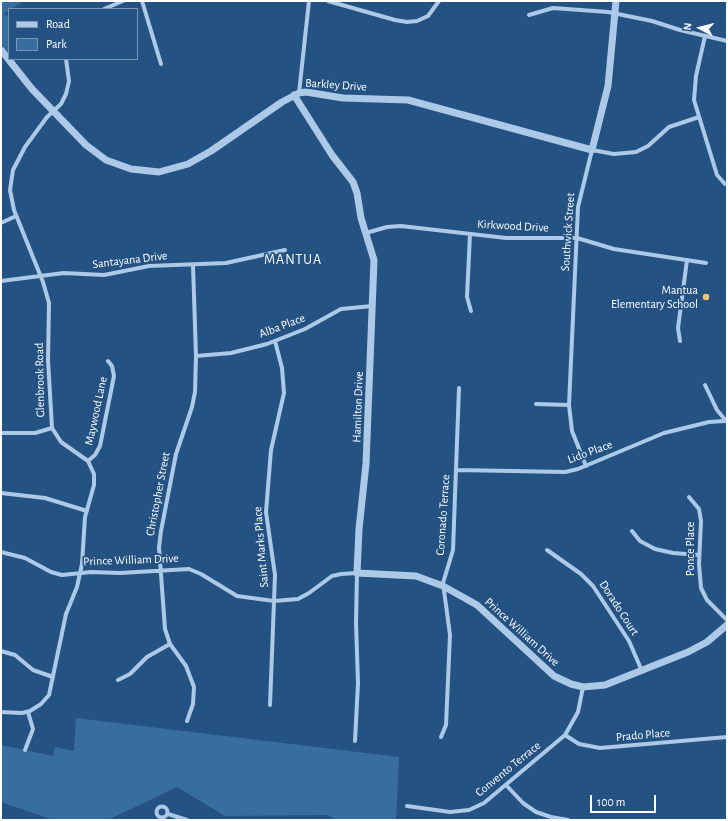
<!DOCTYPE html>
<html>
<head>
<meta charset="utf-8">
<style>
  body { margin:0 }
  #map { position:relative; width:728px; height:821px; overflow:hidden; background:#245283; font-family:"Alegreya Sans",sans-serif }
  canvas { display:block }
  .frame { position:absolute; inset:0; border:2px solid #fff; pointer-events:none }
  .legend { position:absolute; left:8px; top:8px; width:130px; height:52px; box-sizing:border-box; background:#245283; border:1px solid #7c97b5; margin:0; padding:5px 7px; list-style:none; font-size:12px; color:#fff }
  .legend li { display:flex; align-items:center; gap:8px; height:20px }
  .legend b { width:20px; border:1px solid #7c97b5 }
  .north { position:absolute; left:680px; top:8px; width:40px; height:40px; -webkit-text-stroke:3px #245283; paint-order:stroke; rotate:277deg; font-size:11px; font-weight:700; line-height:16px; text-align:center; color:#fff }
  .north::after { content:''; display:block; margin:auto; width:14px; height:18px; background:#fff; clip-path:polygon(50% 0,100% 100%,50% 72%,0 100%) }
  .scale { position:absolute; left:590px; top:795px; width:66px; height:18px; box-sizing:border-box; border:2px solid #fff; border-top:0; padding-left:5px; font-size:12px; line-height:14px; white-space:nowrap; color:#fff; -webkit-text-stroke:3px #245283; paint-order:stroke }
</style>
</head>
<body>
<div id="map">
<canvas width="728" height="821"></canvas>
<div class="frame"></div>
<ul class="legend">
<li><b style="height:5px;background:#accae8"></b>Road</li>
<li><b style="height:11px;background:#386da0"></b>Park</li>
</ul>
<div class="north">N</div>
<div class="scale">100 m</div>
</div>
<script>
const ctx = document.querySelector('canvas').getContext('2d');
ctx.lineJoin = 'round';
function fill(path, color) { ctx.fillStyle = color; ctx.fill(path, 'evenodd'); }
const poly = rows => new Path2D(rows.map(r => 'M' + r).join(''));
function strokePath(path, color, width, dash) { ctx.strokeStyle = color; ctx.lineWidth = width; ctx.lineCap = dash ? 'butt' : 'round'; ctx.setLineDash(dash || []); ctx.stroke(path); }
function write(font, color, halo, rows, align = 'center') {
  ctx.font = font + ' "Alegreya Sans",sans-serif'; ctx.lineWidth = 3.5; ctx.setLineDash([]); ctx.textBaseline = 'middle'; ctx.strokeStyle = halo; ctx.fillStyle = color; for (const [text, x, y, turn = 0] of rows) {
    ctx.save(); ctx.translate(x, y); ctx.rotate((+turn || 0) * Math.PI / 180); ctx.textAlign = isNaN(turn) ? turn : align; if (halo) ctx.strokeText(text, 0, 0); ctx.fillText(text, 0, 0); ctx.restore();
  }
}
const green = poly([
  [1,1,24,1,3,14,9,17,9,55,1,44],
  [76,718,399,757,396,820,336,820,328,815,225,816,177,787,108,820,53,820,1,802,1,745,53,756,55,747,74,751]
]);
const minor = poly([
  [142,1,161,64],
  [328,1,395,20,407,22,417,21,428,16,439,1],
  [104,9,123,1],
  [529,15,553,8,608,12,652,21,680,30,727,41],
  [705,36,696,76,694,100,717,175,725,184],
  [299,93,309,1],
  [1,223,16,216],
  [366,233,387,227,401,226,506,238,577,238,614,249,706,263],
  [470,234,467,297,471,311],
  [1,281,64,273,104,275,149,266,226,263,285,250],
  [680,341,678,328,687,260],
  [196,356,231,353,267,344,305,329,341,309,372,306],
  [705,385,717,410,727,422],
  [536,404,569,405],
  [1,433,35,433,52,428],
  [88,461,95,455,100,446,114,376,112,366,108,361],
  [586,466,572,431,569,405,578,207,592,150,614,154,636,152,648,146,669,127,699,117],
  [457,470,565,472,578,469,664,433,709,422,725,421],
  [1,493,45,498,87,511],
  [689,497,699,509,701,521,699,564,701,588,707,600,727,620],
  [632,531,640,541,655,549,673,553,699,555],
  [547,550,581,574,593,586,629,641,642,671],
  [1,552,25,558,51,572,62,575,91,572,120,573,189,569,201,574,237,596,274,601,298,599,309,593,332,576,341,574,357,573,356,623,358,683,355,741],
  [1,651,15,655,33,670,53,677],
  [118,680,130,674,147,657,170,644],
  [270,705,275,575,266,512,271,450,284,393,282,368,275,341],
  [1,712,22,713,30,711,41,704,49,695,66,614,77,587,82,564,85,517,94,485,94,474,88,461,61,442,52,428,48,360,49,303,43,282,14,210,10,190,13,170,25,147,47,117,61,104,66,94,69,81,66,59],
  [187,721,193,704,194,687,186,666,170,644,165,629,159,547,161,531,176,454,192,407,195,392,196,356,193,265],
  [565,735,579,744,600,748,727,737],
  [441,737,446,725,450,635,443,583,453,550,459,388],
  [25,750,33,729,28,712],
  [506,785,523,803,536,812,551,817,568,820],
  [407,806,450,812,469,810,484,803,565,735,578,712,583,687],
  '156.5 812a5.5 5.5 0 1 1 11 0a5.5 5.5 0 1 1-11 0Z',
  [168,814,187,820]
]);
const tertiary = poly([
  [1,50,32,89,86,145,106,160,131,169,159,172,188,164,211,151,282,102,299,93,306,92,343,98,408,100,592,150,608,86,616,1],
  [294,95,332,155,353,182,357,193,361,218,374,260,366,464,359,529,357,573,416,576,443,586,477,605,554,676,571,684,583,687,605,685,688,652,707,642,727,625]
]);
const markers = [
  [706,297,4,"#f2c670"]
];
const streetNames = [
  ["Barkley Drive",336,85,4],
  ["Kirkwood Drive",513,226,3],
  ["Southwick Street",568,232,-86],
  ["Santayana Drive",130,260,-7],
  ["Alba Place",282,326,-21],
  ["Glenbrook Road",40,380,-91],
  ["Hamilton Drive",358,407,-88],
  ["Maywood Lane",96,411,-78],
  ["Lido Place",590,452,-20],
  ["Christopher Street",158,494,-79],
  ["Coronado Terrace",443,515,-86],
  ["Saint Marks Place",261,547,-95],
  ["Ponce Place",690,549,-90],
  ["Prince William Drive",131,560,-2],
  ["Dorado Court",619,608,57],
  ["Prince William Drive",522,632,42],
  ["Prado Place",643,735,-5],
  ["Convento Terrace",508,769,-39]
];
const poiNames = [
  ["Mantua",698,290],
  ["Elementary School",698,304]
];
const quarterNames = [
  ["MANTUA",293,260]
];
fill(green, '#386da0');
strokePath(minor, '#accae8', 4);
strokePath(tertiary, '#accae8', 7);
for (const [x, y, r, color] of markers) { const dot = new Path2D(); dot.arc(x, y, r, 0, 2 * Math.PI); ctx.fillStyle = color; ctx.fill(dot); strokePath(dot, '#245283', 1.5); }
write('12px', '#fff', '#245283', streetNames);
write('12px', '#fff', '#245283', poiNames, 'right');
ctx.letterSpacing = '1px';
write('14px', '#fff', '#245283', quarterNames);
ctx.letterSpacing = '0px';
</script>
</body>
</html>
